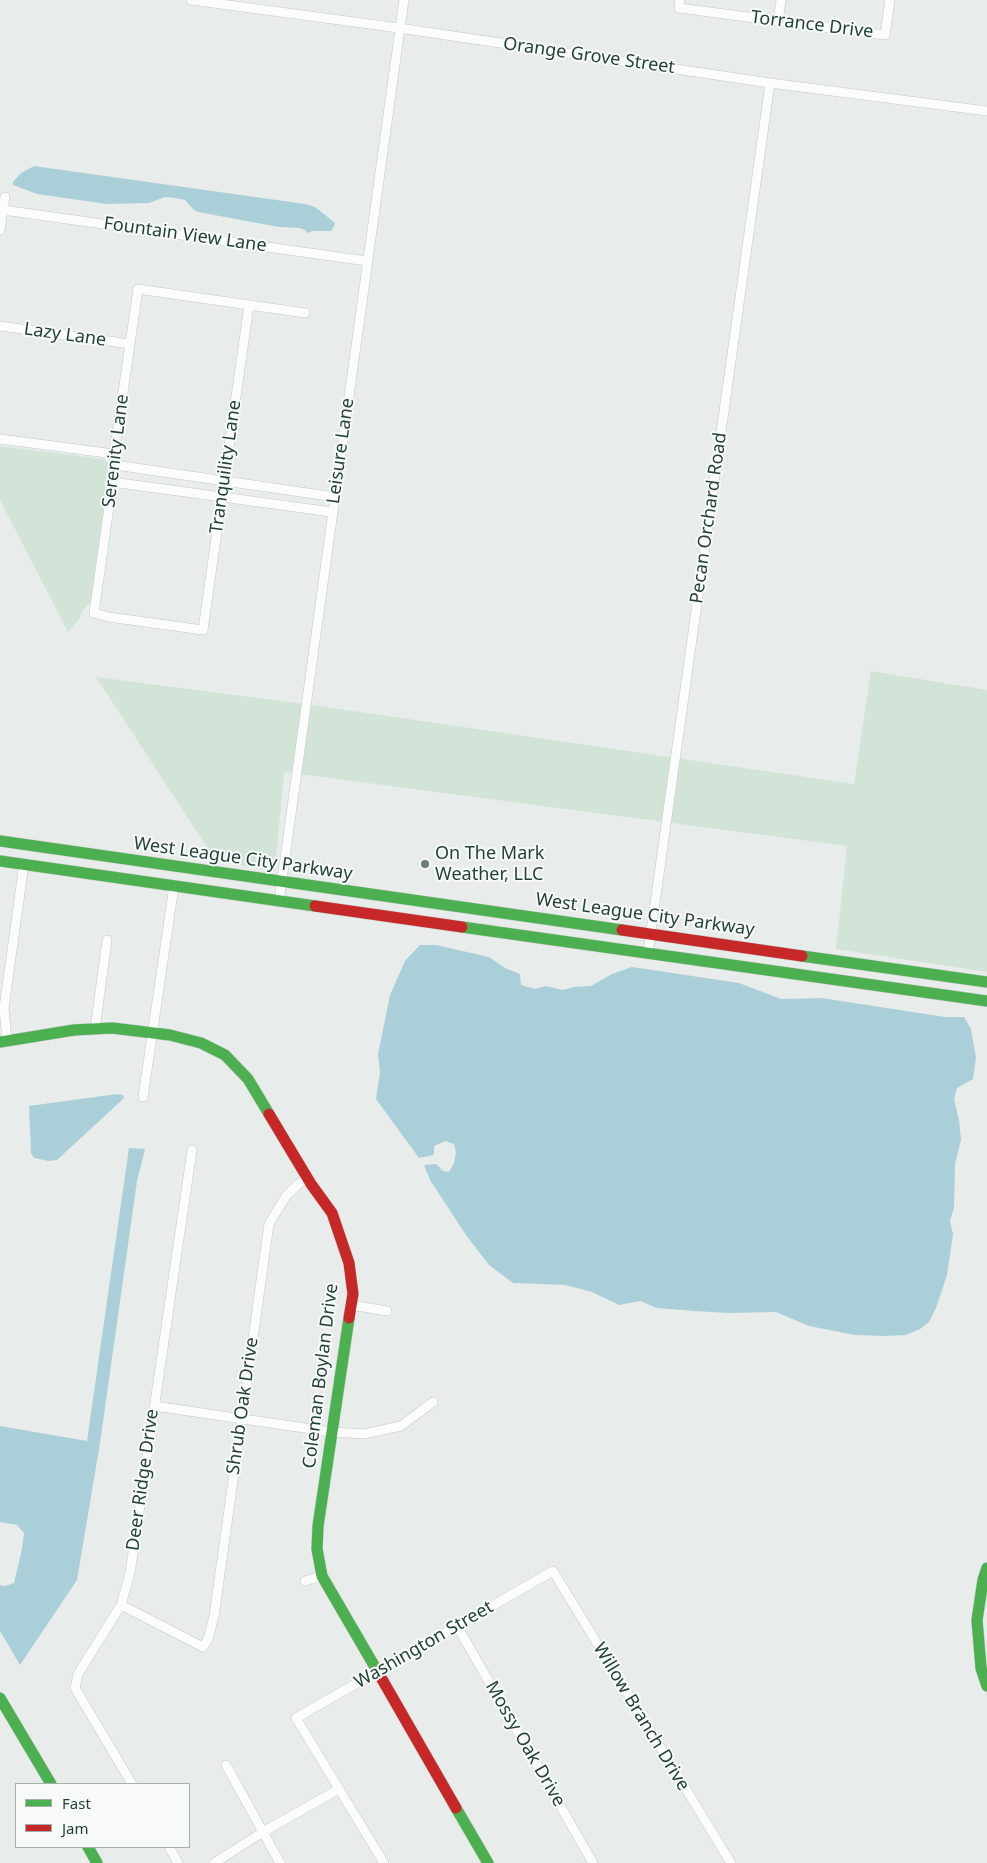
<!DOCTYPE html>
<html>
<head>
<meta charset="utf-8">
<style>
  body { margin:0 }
  #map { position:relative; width:987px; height:1863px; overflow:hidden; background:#e8ecea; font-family:"Noto Sans",sans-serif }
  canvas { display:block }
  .legend { position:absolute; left:15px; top:1783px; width:175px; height:65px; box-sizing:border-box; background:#f7faf9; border:1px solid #a3b0ad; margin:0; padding:6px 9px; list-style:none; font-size:15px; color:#25403a }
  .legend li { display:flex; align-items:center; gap:10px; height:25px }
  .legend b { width:25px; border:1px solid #a3b0ad }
</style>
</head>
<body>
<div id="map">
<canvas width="987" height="1863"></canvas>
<ul class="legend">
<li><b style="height:6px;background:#4caf50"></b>Fast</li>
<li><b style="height:6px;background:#c62828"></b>Jam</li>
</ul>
</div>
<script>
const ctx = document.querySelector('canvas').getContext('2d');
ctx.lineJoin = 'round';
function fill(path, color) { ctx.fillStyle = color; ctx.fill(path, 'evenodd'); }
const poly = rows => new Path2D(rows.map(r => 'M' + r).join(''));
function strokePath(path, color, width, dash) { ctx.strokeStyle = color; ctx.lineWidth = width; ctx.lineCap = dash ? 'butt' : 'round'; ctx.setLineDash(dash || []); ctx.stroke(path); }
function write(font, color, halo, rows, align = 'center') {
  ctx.font = font + ' "Noto Sans",sans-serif'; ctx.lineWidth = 4; ctx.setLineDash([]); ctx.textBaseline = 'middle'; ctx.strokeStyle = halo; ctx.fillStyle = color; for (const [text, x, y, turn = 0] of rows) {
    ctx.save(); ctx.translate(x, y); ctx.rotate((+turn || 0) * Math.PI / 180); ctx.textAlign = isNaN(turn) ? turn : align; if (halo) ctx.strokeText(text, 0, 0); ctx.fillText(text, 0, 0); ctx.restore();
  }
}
const green = poly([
  [0,446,103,459,109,463,92,598,90,603,83,610,79,619,68,632,0,500],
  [871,671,987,690,987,972,836,949,847,846,284,772,275,871,216,861,96,677,312,705,854,784]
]);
const water = poly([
  [34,166,305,204,315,207,335,223,333,228,331,231,313,231,307,233,305,230,300,228,279,227,198,212,194,210,185,200,175,198,165,197,149,203,107,204,37,194,13,185,13,182,21,173],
  [420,945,436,945,489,957,505,968,520,974,521,985,535,989,546,986,563,990,574,987,591,986,612,974,632,967,739,983,781,999,822,998,945,1017,964,1017,971,1029,976,1058,973,1079,957,1088,954,1099,959,1120,961,1140,955,1164,954,1208,950,1221,953,1234,947,1275,936,1308,929,1322,920,1329,906,1335,884,1336,855,1335,809,1326,776,1312,728,1313,695,1311,657,1308,640,1301,619,1305,592,1292,565,1285,513,1283,489,1265,466,1235,430,1180,424,1165,436,1164,443,1171,449,1172,454,1163,456,1152,454,1144,445,1141,434,1146,434,1155,419,1158,376,1099,380,1072,378,1054,390,995,405,961],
  [117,1094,123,1095,124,1098,122,1100,57,1160,49,1161,34,1158,31,1153,29,1106],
  [129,1148,145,1149,137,1181,100,1443,77,1580,20,1665,0,1631,0,1585,5,1586,14,1583,22,1549,24,1533,17,1525,0,1522,0,1426,87,1441]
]);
const street = poly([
  [191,0,399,28,770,83,987,111],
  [680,0,679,8,885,35,890,0],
  [778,21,781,0],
  [3,210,367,261],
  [0,230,5,197],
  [249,305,203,630,109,617,94,613,115,465,114,454,138,289,193,297,305,313],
  [0,326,130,344],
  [0,439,114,454],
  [115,465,335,497],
  [112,482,332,512],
  [279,901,404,0],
  [648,953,770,83],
  [95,1029,107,940],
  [7,1041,4,1008,24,864],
  [143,1097,174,886],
  [351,1305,387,1311],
  [154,1406,332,1432,364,1434,401,1426,433,1402],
  [305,1581,322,1576],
  [121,1605,203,1647,208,1639,214,1616,269,1224,286,1196,307,1176],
  [457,1626,593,1863],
  [226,1765,280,1863],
  [132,1784,75,1688,78,1674,121,1605,130,1573,192,1150],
  [169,1847,178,1863],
  [214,1863,263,1832,339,1789],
  [384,1863,296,1718,553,1571,731,1863]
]);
const fast = poly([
  [0,841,622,930],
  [0,861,315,906],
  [462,927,987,1001],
  [802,956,987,982],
  [0,1042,74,1030,112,1028,170,1035,201,1043,225,1055,248,1079,269,1114],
  [349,1318,318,1526,317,1549,322,1576,379,1674],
  [987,1568,983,1580,977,1620,981,1668,987,1686],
  [0,1698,51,1784],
  [456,1808,488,1863],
  [88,1847,97,1863]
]);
const jam = poly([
  [315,906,462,927],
  [622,930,802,956],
  [269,1114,311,1184,332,1213,349,1263,353,1294,349,1318],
  [379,1674,456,1808]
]);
const markers = [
  [425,864,5,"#697c78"]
];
const streetNames = [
  ["Torrance Drive",812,25,7],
  ["Orange Grove Street",589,56,8],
  ["Fountain View Lane",185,235,8],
  ["Lazy Lane",65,335,8],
  ["Serenity Lane",116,451,-83],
  ["Leisure Lane",341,451,-82],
  ["Tranquility Lane",226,467,-82],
  ["Pecan Orchard Road",709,518,-82],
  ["West League City Parkway",243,859,8],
  ["West League City Parkway",645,915,8],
  ["Coleman Boylan Drive",321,1376,-83],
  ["Shrub Oak Drive",243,1406,-82],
  ["Deer Ridge Drive",143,1480,-82],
  ["Washington Street",424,1645,-30],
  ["Willow Branch Drive",641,1717,59],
  ["Mossy Oak Drive",525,1744,60]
];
const poiNames = [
  ["On The Mark",435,854],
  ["Weather, LLC",435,875]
];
fill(green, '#d2e4d8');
fill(water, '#abcfd8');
strokePath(street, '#c5c9c7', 10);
strokePath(fast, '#c4c9c7', 12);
strokePath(jam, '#c4c9c7', 12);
strokePath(street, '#fcfcfc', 9);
strokePath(fast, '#4caf50', 11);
strokePath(jam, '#c62828', 11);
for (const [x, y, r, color] of markers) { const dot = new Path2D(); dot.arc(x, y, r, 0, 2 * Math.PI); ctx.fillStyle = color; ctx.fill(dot); strokePath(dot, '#f7faf9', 2); }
write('18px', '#25403a', '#f7faf9', streetNames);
write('18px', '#25403a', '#f7faf9', poiNames, 'left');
</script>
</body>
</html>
